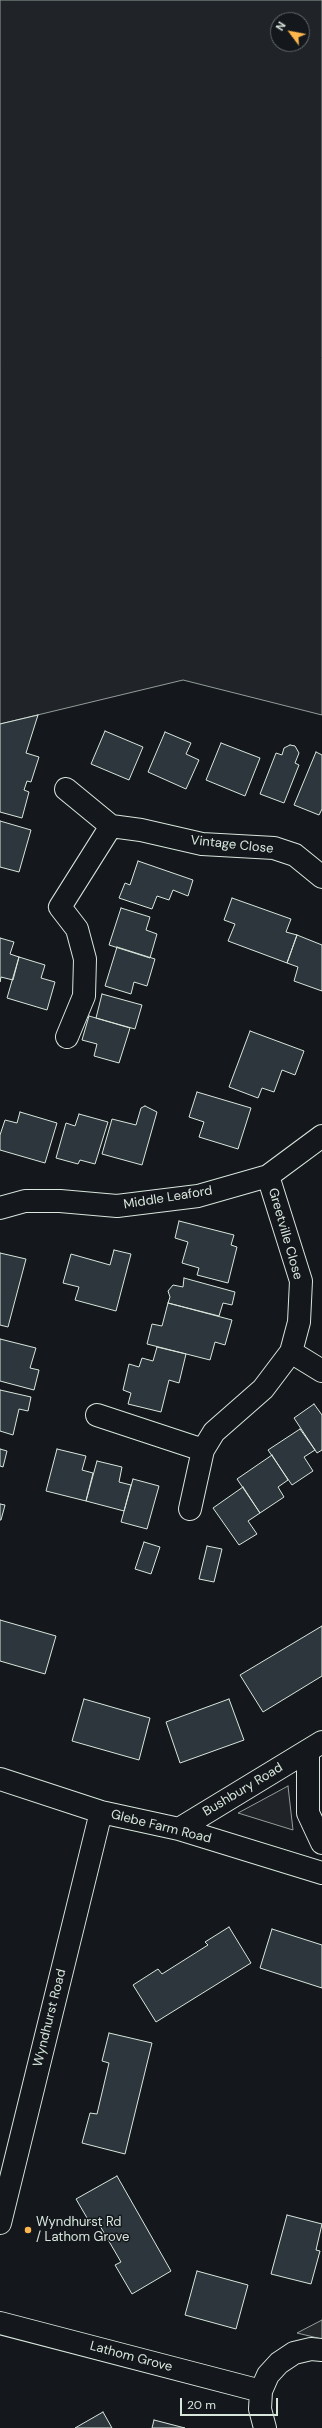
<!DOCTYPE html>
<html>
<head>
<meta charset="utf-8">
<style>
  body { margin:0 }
  #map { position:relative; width:322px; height:2428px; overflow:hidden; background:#14181c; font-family:"DM Sans",sans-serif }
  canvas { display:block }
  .north { position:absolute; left:270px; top:12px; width:40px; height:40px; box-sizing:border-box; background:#14181c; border:1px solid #626a69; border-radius:50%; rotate:302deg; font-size:11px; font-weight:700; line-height:16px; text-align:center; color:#d8e6dc }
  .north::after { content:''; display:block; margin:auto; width:14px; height:18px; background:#ffb74d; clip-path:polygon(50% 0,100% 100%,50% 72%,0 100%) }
  .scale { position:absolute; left:180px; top:2398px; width:98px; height:18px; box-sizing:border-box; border:2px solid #d8e6dc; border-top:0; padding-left:5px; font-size:12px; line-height:14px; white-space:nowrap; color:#d8e6dc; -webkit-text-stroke:3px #14181c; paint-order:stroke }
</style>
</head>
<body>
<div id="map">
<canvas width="322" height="2428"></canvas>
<div class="north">N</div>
<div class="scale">20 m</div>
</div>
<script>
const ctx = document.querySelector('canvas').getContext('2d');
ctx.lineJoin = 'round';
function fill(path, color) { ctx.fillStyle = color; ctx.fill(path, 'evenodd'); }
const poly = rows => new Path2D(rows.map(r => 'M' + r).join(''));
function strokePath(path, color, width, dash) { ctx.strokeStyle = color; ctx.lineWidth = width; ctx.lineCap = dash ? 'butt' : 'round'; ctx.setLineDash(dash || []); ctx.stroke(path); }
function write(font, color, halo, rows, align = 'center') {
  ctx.font = font + ' "DM Sans",sans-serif'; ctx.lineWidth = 3; ctx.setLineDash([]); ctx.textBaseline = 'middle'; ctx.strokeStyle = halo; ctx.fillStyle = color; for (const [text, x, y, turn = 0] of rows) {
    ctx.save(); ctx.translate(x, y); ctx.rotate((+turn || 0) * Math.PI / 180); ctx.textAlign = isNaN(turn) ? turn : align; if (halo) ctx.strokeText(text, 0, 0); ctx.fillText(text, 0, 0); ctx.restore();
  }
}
const green = poly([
  [0,0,322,0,322,715,183,680,0,724,0,0],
  [278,20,302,20,302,44,278,44,278,20],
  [288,1786,293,1830,238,1813,288,1786]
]);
const parking = poly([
  [322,2320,322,2339,297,2333,322,2320]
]);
const building = poly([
  [38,715,26,753,39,757,31,782,27,781,24,790,29,792,22,818,0,812,0,724,38,715],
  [105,731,143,747,129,780,91,764,105,731],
  [165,732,191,743,186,754,199,760,186,789,148,772,165,732],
  [221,743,260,758,245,796,206,780,221,743],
  [290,745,295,746,299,753,295,763,299,765,284,803,260,794,276,753,282,755,284,748,290,745],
  [316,752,322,755,322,809,319,815,294,805,316,752],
  [0,821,31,830,19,872,0,867,0,821],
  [138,861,193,880,188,896,173,890,169,900,157,896,152,909,119,898,125,883,130,885,138,861],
  [232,898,291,919,286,932,297,935,287,963,228,941,235,924,224,920,232,898],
  [121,908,150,917,146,930,157,934,150,958,109,945,121,908],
  [297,935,322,945,322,991,294,981,298,967,287,963,297,935],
  [0,938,14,942,10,954,19,957,13,980,1,977,0,982,0,938],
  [117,947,155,959,147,986,134,982,131,994,105,986,117,947],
  [19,957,45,965,41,978,55,982,47,1010,7,998,19,957],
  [102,994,142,1005,135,1029,96,1018,102,994],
  [89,1016,130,1028,119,1063,94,1056,97,1044,82,1040,89,1016],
  [250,1031,304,1051,295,1075,282,1070,274,1092,262,1088,258,1098,229,1087,250,1031],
  [197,1092,251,1108,238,1149,199,1137,204,1122,189,1117,197,1092],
  [145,1106,157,1112,142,1165,102,1154,112,1119,136,1125,141,1108,145,1106],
  [20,1112,57,1123,45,1163,0,1150,0,1135,5,1120,17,1123,20,1112],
  [79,1114,108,1122,95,1164,80,1160,78,1164,56,1158,66,1123,75,1126,79,1114],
  [179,1221,234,1235,231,1245,237,1247,228,1283,197,1275,199,1268,182,1263,188,1242,175,1238,179,1221],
  [114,1250,131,1254,116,1311,75,1300,79,1287,63,1283,71,1254,110,1265,114,1250],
  [0,1253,26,1259,8,1327,0,1325,0,1253],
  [184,1278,235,1292,232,1305,223,1303,219,1316,168,1303,170,1297,168,1291,173,1285,183,1287,184,1278],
  [168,1303,232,1320,225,1345,215,1342,210,1360,147,1344,152,1324,162,1326,168,1303],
  [0,1339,36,1348,30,1368,39,1370,34,1390,0,1381,0,1339],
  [157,1347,186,1354,179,1383,169,1380,161,1412,128,1404,131,1393,123,1390,129,1364,139,1367,142,1358,153,1361,157,1347],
  [0,1390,31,1397,28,1411,19,1409,13,1435,0,1431,0,1390],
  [314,1404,322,1415,322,1450,317,1453,294,1418,314,1404],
  [300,1429,315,1450,304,1457,313,1471,292,1485,268,1450,300,1429],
  [0,1449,7,1451,3,1467,0,1466,0,1449],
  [57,1449,86,1456,82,1470,93,1473,86,1501,46,1491,57,1449],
  [272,1455,288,1480,278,1487,284,1497,260,1513,237,1479,272,1455],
  [97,1461,122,1467,119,1482,131,1485,124,1511,86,1501,97,1461],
  [133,1479,159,1486,147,1529,121,1522,133,1479],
  [243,1487,260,1513,248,1521,257,1534,239,1545,213,1508,243,1487],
  [0,1504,5,1505,1,1520,0,1520,0,1504],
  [144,1542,160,1547,151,1574,135,1569,144,1542],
  [207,1546,222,1549,214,1582,199,1579,207,1546],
  [0,1620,56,1636,45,1674,0,1661,0,1620],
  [322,1626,322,1676,263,1712,240,1675,322,1626],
  [84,1699,150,1718,139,1760,72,1741,84,1699],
  [229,1699,244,1740,180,1763,166,1722,229,1699],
  [229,1927,251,1963,156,2022,133,1985,158,1969,162,1974,208,1945,205,1942,229,1927],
  [272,1929,322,1945,322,1988,260,1968,272,1929],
  [109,2033,152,2043,125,2154,82,2143,90,2113,97,2114,109,2063,102,2061,109,2033],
  [117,2176,171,2271,132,2294,115,2265,121,2262,96,2219,90,2223,76,2199,117,2176],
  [287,2215,322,2224,316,2250,320,2251,311,2284,271,2274,287,2215],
  [197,2271,248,2285,236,2329,185,2315,197,2271],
  [103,2412,112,2428,75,2428,103,2412],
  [154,2420,185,2428,152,2428,154,2420]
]);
const minor = poly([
  [66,789,111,826,141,830,202,844,274,848,295,855,322,877],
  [67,1037,84,996,85,959,77,929,60,907,111,826],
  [0,1208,25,1201,60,1201,117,1206,198,1196,268,1176,322,1136],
  [291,1352,322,1371],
  [97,1415,203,1450],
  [190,1509,203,1450,214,1432,263,1389,291,1352,299,1322,301,1281,268,1176],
  [308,1751,308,1813,322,1843],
  [0,1779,101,1812,179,1829,322,1873],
  [179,1829,322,1742],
  [0,2223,101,1812],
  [0,2323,261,2391],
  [265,2428,260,2409,261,2391,268,2375,279,2363,294,2353,311,2349,322,2350]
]);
const markers = [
  [28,2230,4,"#ffb74d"]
];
const streetNames = [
  ["Vintage Close",232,845,6],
  ["Middle Leaford",168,1198,-9],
  ["Greetville Close",285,1234,74],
  ["Bushbury Road",243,1790,-31],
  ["Glebe Farm Road",161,1827,14],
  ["Wyndhurst Road",50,2018,-76],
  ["Lathom Grove",131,2357,15]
];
const poiNames = [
  ["Wyndhurst Rd",36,2223],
  ["/ Lathom Grove",36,2238]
];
fill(green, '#202428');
strokePath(green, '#939e99', 1);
fill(parking, '#24282b');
strokePath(parking, '#939e99', 1);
fill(building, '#2c363c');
strokePath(building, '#d8e6dc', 1);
strokePath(minor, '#d8e6dc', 24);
strokePath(minor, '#14181c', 22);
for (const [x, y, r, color] of markers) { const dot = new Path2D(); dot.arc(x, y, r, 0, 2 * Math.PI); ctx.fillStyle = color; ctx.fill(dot); strokePath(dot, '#14181c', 1.5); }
write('13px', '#d8e6dc', '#14181c', streetNames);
write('13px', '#d8e6dc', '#14181c', poiNames, 'left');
</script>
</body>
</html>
